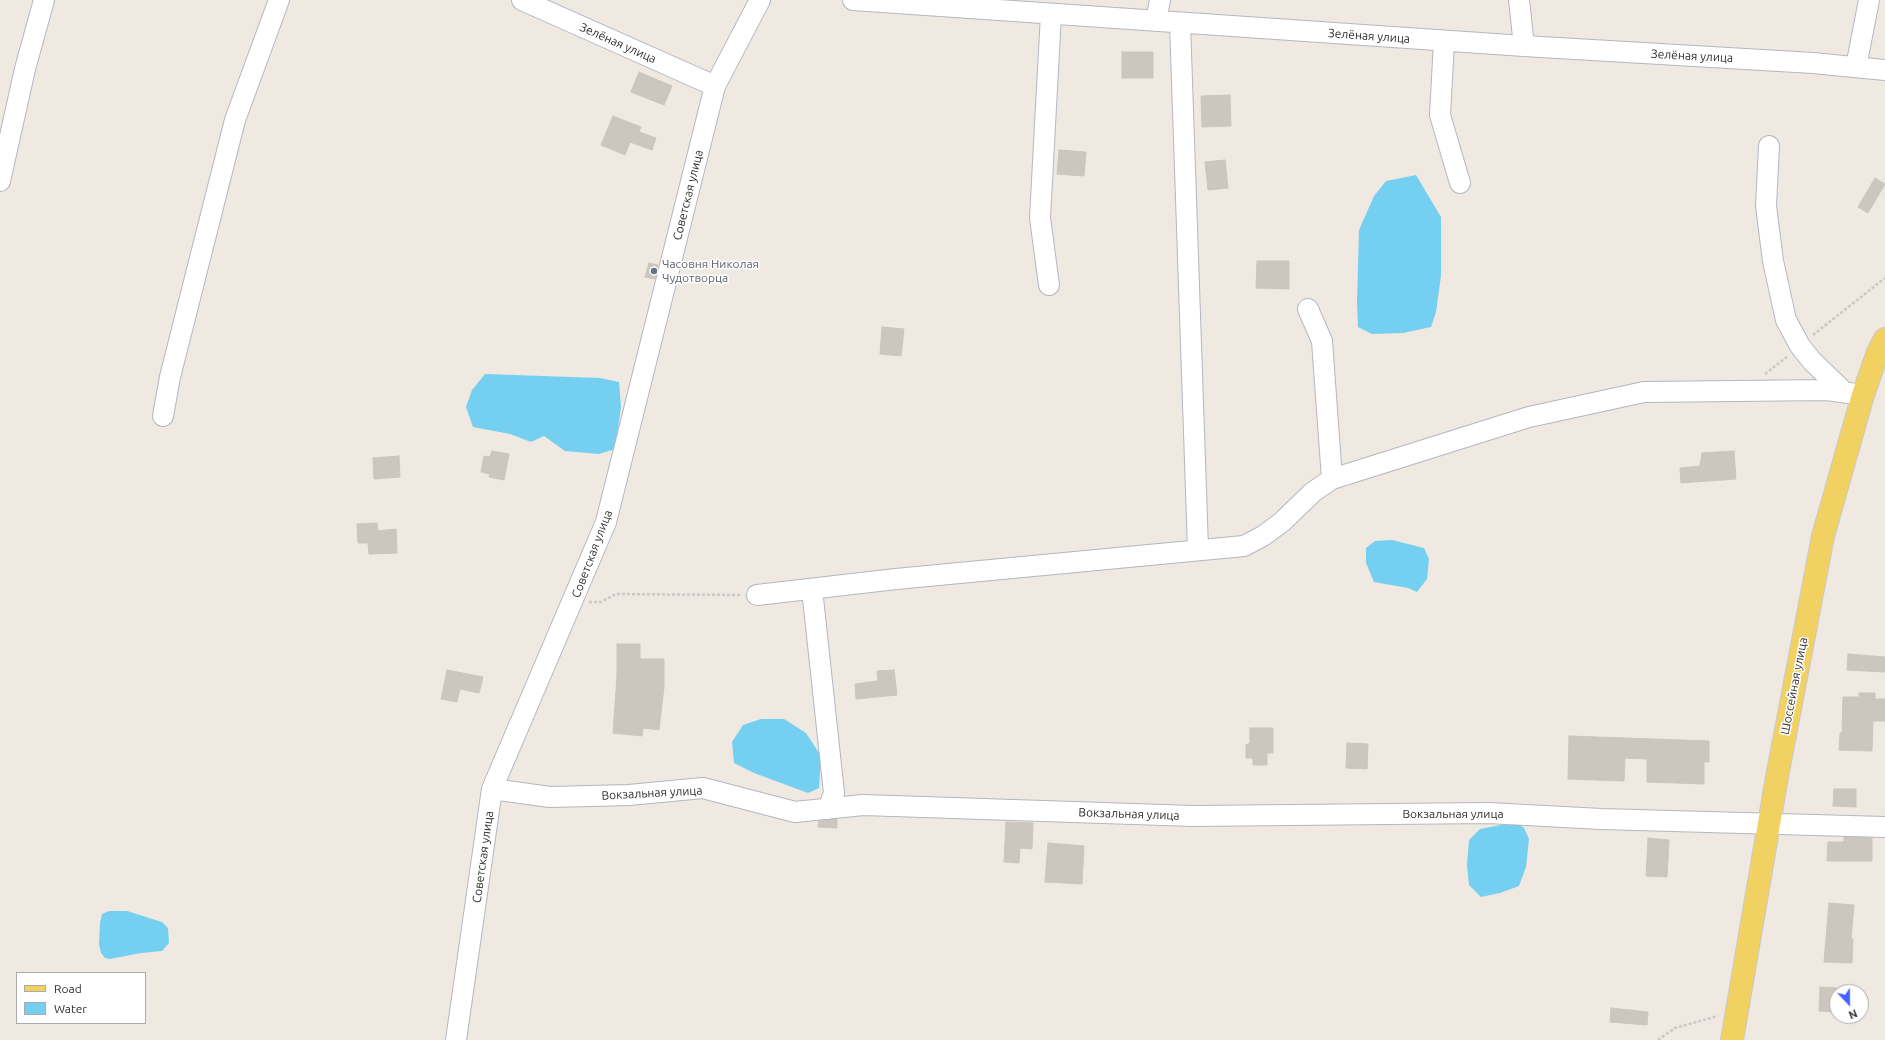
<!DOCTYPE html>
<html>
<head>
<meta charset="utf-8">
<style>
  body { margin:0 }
  #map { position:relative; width:1885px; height:1040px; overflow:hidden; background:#efe9e1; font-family:Ubuntu,sans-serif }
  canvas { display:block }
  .legend { position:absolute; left:16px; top:972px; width:130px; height:52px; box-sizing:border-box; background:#fff; border:1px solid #ababab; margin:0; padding:5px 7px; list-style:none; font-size:12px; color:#2e2e2e }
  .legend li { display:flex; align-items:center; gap:8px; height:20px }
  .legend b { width:20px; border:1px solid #ababab }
  .north { position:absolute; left:1829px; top:984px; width:40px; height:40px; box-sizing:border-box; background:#fff; border:1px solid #ababab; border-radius:50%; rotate:158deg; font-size:11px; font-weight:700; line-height:16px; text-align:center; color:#2e2e2e }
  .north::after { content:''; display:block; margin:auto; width:14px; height:18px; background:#4264fb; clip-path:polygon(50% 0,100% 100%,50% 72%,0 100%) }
</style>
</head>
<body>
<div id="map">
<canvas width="1885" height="1040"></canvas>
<ul class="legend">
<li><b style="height:5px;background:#f2d163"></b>Road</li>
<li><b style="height:11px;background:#75cff0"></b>Water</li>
</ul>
<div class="north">N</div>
</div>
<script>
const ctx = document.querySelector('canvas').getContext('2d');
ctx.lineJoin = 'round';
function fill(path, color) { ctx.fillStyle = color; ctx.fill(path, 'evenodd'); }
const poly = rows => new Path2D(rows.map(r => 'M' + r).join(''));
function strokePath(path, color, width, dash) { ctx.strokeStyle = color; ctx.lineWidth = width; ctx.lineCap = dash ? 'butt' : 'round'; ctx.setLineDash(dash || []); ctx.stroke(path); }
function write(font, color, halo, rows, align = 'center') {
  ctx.font = font + ' Ubuntu,sans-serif'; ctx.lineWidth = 3; ctx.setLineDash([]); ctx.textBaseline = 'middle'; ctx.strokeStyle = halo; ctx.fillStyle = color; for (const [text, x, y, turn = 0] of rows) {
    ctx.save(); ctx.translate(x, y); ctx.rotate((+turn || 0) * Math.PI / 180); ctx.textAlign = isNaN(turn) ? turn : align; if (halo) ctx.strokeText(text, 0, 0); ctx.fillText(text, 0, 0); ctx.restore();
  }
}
const water = poly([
  [1416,175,1441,217,1441,276,1436,312,1431,327,1403,333,1372,334,1358,327,1357,302,1359,230,1374,196,1386,181],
  [485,374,600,378,619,382,621,407,615,449,599,454,565,451,544,436,531,442,510,434,473,427,466,407,472,390],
  [1392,540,1424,548,1429,559,1427,579,1417,592,1408,588,1374,582,1366,563,1366,548,1375,541],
  [761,719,784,719,806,733,821,756,819,788,808,793,754,773,734,763,732,742,743,725],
  [1516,822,1524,828,1529,839,1526,867,1519,886,1500,893,1481,897,1469,885,1467,865,1469,840,1480,829],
  [109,911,127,911,162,922,168,928,169,943,162,951,141,953,110,959,105,958,101,953,99,944,100,923,102,914]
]);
const building = poly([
  [1122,52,1153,52,1153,78,1122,78,1122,52],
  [639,72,672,86,664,105,631,92,639,72],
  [1230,95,1231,126,1202,127,1201,96,1230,95],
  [613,116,641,127,639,132,656,138,652,150,630,142,625,155,601,145,613,116],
  [1059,150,1086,152,1084,176,1057,174,1059,150],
  [1225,160,1228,188,1208,190,1205,162,1225,160],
  [1875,178,1885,184,1868,213,1858,207,1875,178],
  [1257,261,1289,261,1289,289,1256,288,1257,261],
  [649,263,658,265,655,279,645,277,649,263],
  [882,327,904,329,901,356,880,354,882,327],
  [492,451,509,454,504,480,489,477,490,474,481,472,484,456,490,457,492,451],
  [1734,451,1736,479,1681,483,1680,468,1700,466,1702,453,1734,451],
  [399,456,400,477,374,479,373,458,399,456],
  [377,523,378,531,396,529,397,553,369,554,368,543,358,543,357,524,377,523],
  [617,644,640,644,640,659,664,659,664,687,659,730,643,728,642,736,613,733,617,676,617,644],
  [1848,654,1885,657,1885,672,1847,670,1848,654],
  [447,670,483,677,479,693,460,689,457,702,441,699,447,670],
  [894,670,897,695,856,699,855,684,878,681,877,671,894,670],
  [1859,693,1875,693,1875,699,1885,699,1885,721,1873,721,1872,751,1839,750,1840,733,1842,733,1843,697,1859,697,1859,693],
  [1250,728,1273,728,1273,753,1267,753,1267,765,1253,765,1253,758,1246,758,1246,745,1250,743,1250,728],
  [1569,736,1709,741,1709,762,1704,762,1704,784,1647,782,1647,759,1625,758,1624,781,1568,779,1569,736],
  [1347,743,1368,744,1367,769,1346,768,1347,743],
  [1834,789,1856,789,1856,807,1833,806,1834,789],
  [837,819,837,828,818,827,819,821,837,819],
  [1006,822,1033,823,1032,849,1020,848,1019,863,1004,862,1006,822],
  [1844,837,1872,838,1872,861,1827,861,1828,842,1844,842,1844,837],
  [1648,838,1669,840,1667,877,1646,876,1648,838],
  [1048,843,1084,846,1082,884,1045,882,1048,843],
  [1829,903,1854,905,1851,939,1853,939,1852,963,1824,962,1829,903],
  [1820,987,1837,988,1837,1012,1819,1011,1820,987],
  [1611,1008,1648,1012,1647,1025,1610,1022,1611,1008]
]);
const path = poly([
  [1813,335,1885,278],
  [1765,374,1788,356],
  [589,602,601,602,616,594,740,595],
  [1658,1040,1675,1028,1718,1016]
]);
const minor = poly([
  [522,0,715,86],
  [853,0,1524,46,1813,63,1885,70],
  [1519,0,1524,46],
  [1156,21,1160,0],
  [1180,23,1198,549],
  [1444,41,1440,115,1460,183],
  [1856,67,1869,0],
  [1769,146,1766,206,1773,261,1786,320,1800,346,1812,361,1844,392],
  [0,181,25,69,44,0],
  [1049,285,1040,218,1051,14],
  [1308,309,1322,341,1332,479],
  [163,416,170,377,235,120,279,0],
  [812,589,834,793,828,809],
  [757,595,896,579,1244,546,1263,536,1282,522,1313,492,1332,479,1529,417,1644,392,1827,390,1863,395],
  [492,789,550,797,629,795,703,788,795,812,863,805,1193,816,1488,813,1601,819,1885,827],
  [456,1040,492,789,606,522,715,86,760,0]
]);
const major = poly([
  [1732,1040,1777,777,1823,536,1863,395,1878,352,1885,339]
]);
const markers = [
  [654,271,4,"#6b7280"]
];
const streetNames = [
  ["Зелёная улица",1369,36,4],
  ["Зелёная улица",618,43,24],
  ["Зелёная улица",1692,56,3],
  ["Советская улица",688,195,-76],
  ["Советская улица",592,554,-69],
  ["Шоссейная улица",1794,686,-79],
  ["Вокзальная улица",652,793,-3],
  ["Вокзальная улица",1129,814,2],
  ["Вокзальная улица",1453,814],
  ["Советская улица",483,857,-82]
];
const worshipNames = [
  ["Часовня Николая",662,264],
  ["Чудотворца",662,278]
];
fill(water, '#75cff0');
fill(building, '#cbc7bf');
strokePath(building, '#cbc5ba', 1);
strokePath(minor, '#b4b7c1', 22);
strokePath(major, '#c9c9c9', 24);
strokePath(path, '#c9c9c9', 2.5, [3, 2]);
strokePath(minor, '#fff', 20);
strokePath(major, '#f2d163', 22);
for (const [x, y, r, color] of markers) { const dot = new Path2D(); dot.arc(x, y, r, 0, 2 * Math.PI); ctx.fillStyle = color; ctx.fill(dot); strokePath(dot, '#fff', 1.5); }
write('12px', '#2e2e2e', '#fff', streetNames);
write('12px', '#5b616d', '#fff', worshipNames, 'left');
</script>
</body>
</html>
